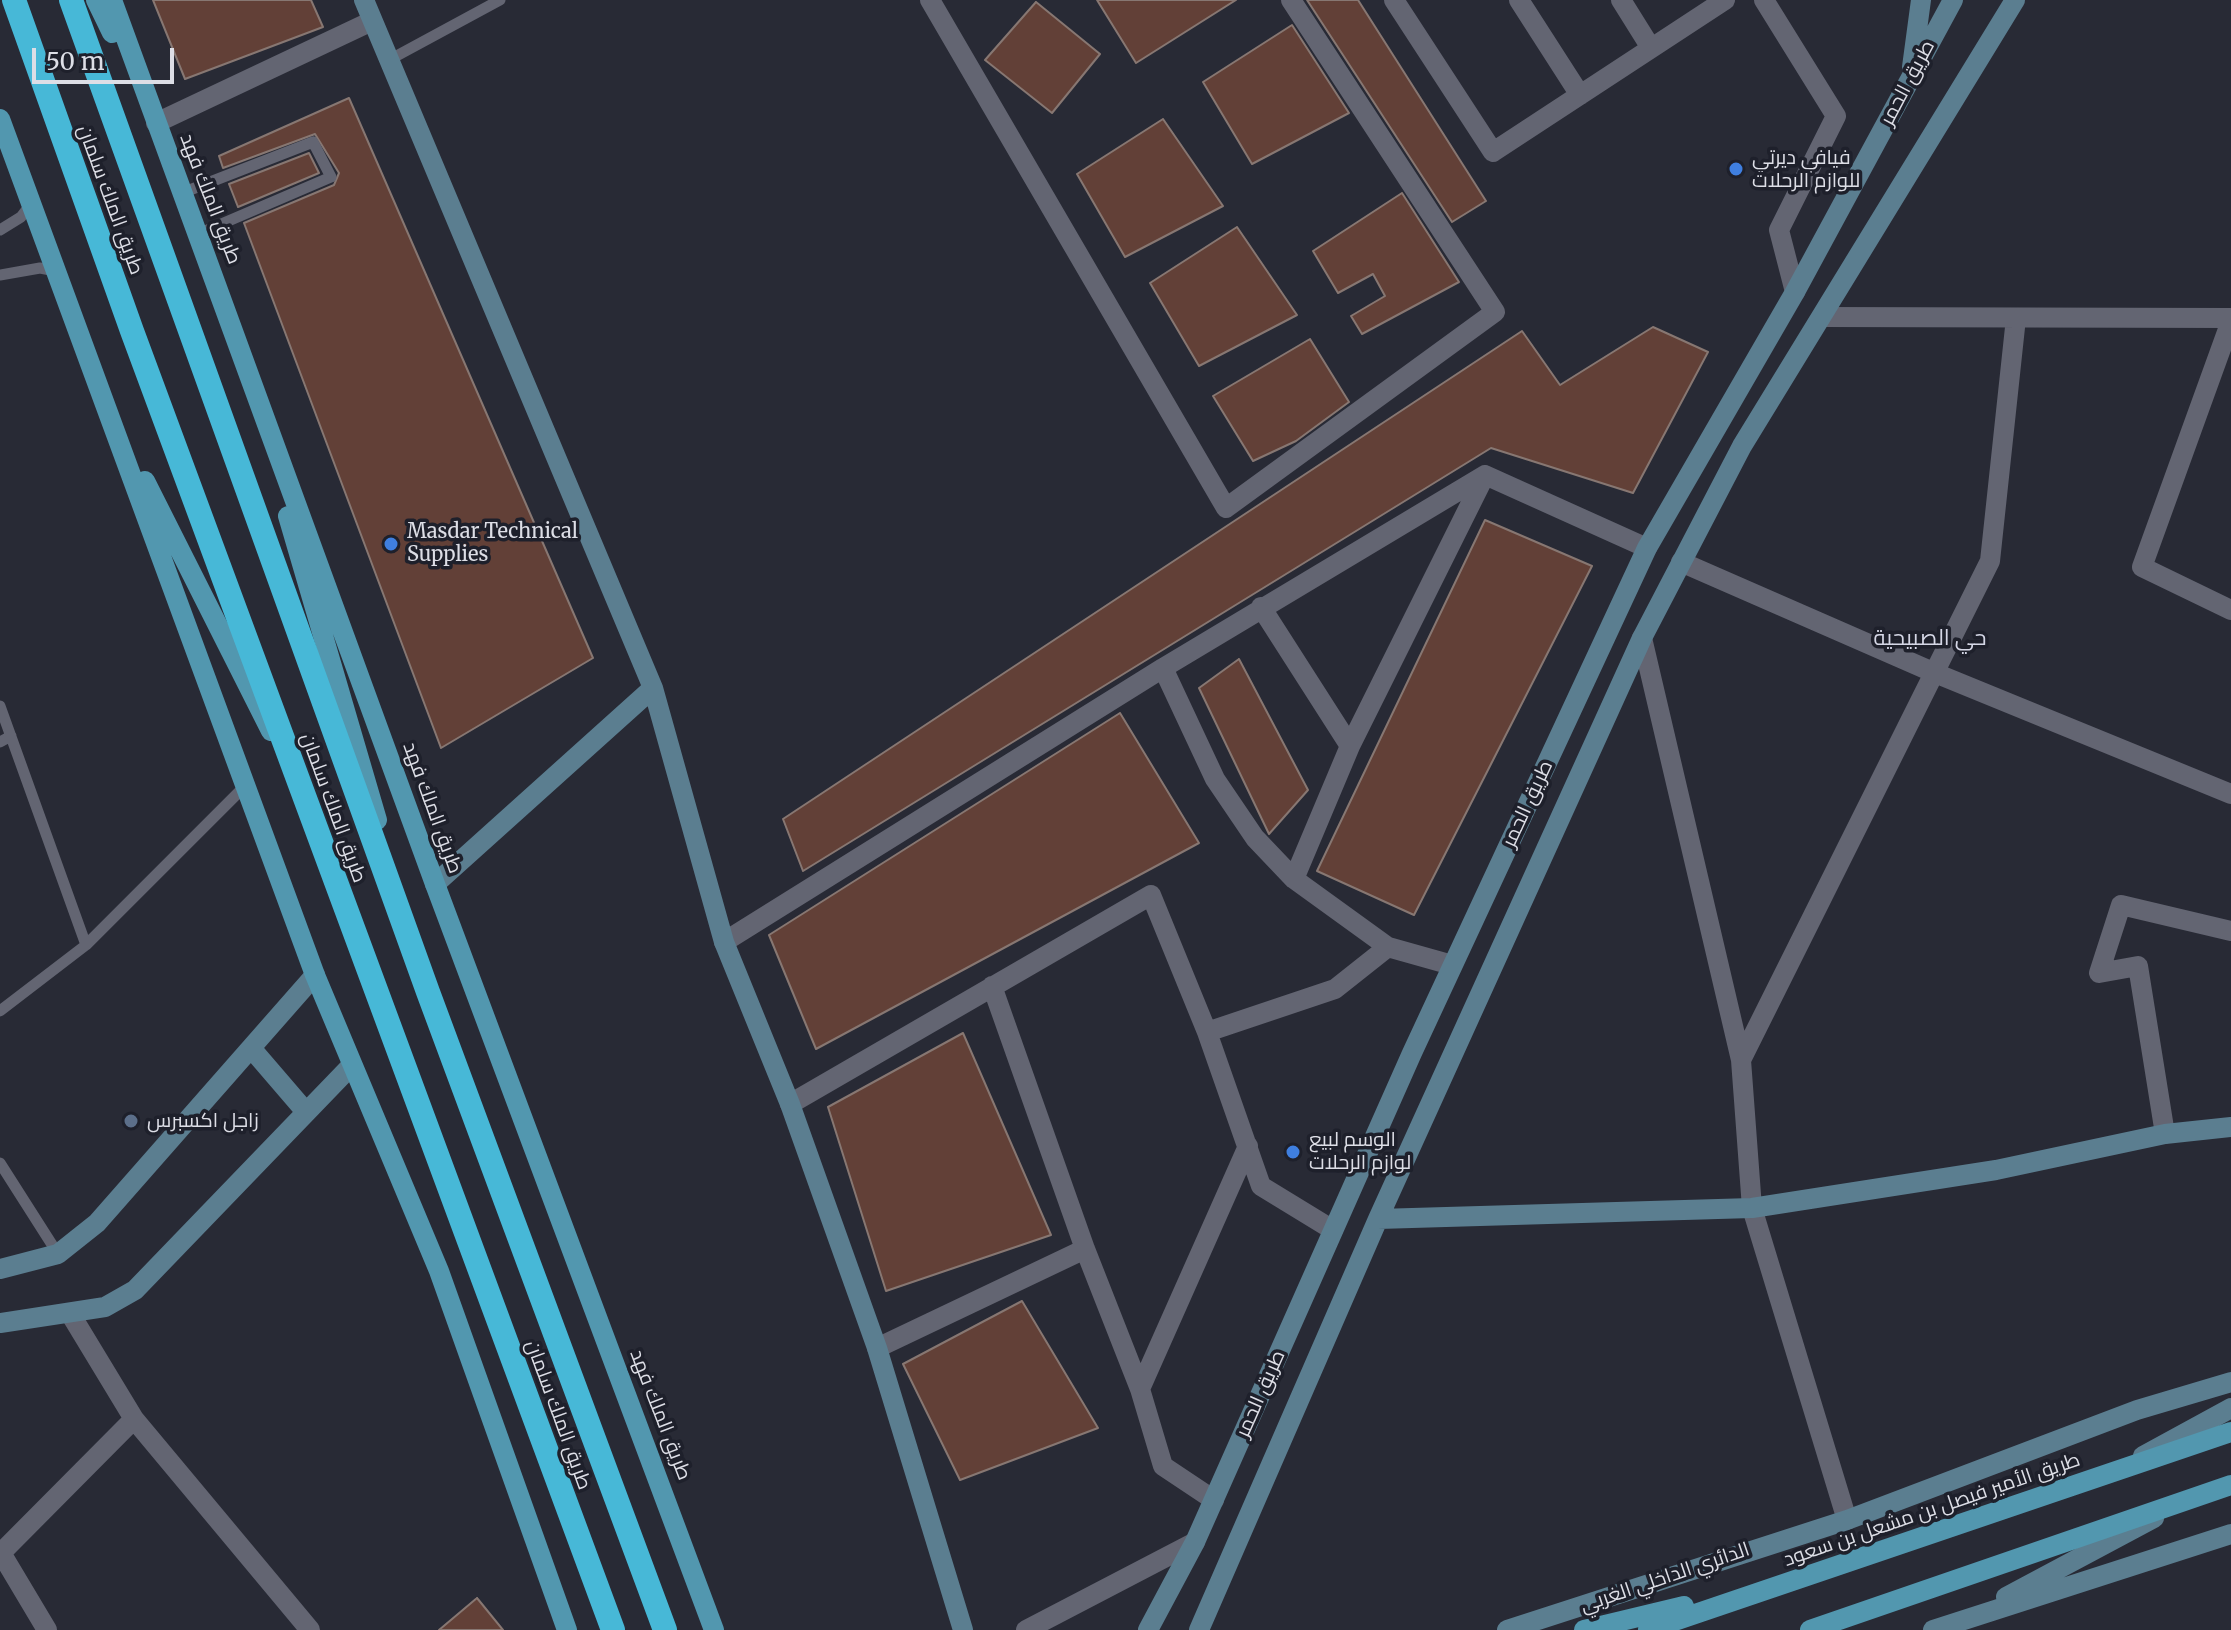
<!DOCTYPE html>
<html>
<head>
<meta charset="utf-8">
<style>
  body { margin:0 }
  #map { position:relative; width:2231px; height:1630px; overflow:hidden; background:#282a35; font-family:Merriweather,serif }
  canvas { display:block }
  .scale { position:absolute; left:32px; top:48px; width:142px; height:36px; box-sizing:border-box; border:4px solid #dddee6; border-top:0; padding-left:10px; font-size:24px; line-height:28px; white-space:nowrap; color:#dddee6; -webkit-text-stroke:6px #1e202b; paint-order:stroke }
</style>
</head>
<body>
<div id="map">
<canvas width="2231" height="1630"></canvas>
<div class="scale">50 m</div>
</div>
<script>
const ctx = document.querySelector('canvas').getContext('2d');
ctx.lineJoin = 'round';
function fill(path, color) { ctx.fillStyle = color; ctx.fill(path, 'evenodd'); }
const poly = rows => new Path2D(rows.map(r => 'M' + r).join(''));
function strokePath(path, color, width, dash) { ctx.strokeStyle = color; ctx.lineWidth = width; ctx.lineCap = dash ? 'butt' : 'round'; ctx.setLineDash(dash || []); ctx.stroke(path); }
function write(font, color, halo, rows, align = 'center') {
  ctx.font = font + ' Merriweather,Cairo,serif'; ctx.lineWidth = 7; ctx.setLineDash([]); ctx.textBaseline = 'middle'; ctx.strokeStyle = halo; ctx.fillStyle = color; for (const [text, x, y, turn = 0] of rows) {
    ctx.save(); ctx.translate(x, y); ctx.rotate((+turn || 0) * Math.PI / 180); ctx.textAlign = isNaN(turn) ? turn : align; if (halo) ctx.strokeText(text, 0, 0); ctx.fillText(text, 0, 0); ctx.restore();
  }
}
const building = poly([
  [153,0,311,0,323,27,185,79,153,0],
  [1097,0,1236,0,1136,63,1097,0],
  [1307,0,1358,0,1486,201,1452,222,1307,0],
  [1036,2,1100,54,1052,113,985,60,1036,2],
  [1292,25,1349,113,1252,164,1203,82,1292,25],
  [349,98,593,658,441,748,244,223,334,185,339,173,315,134,223,168,219,156,349,98],
  [1163,119,1223,206,1125,257,1077,174,1163,119],
  [309,153,319,173,238,207,229,184,309,153],
  [1402,193,1459,282,1362,334,1351,316,1385,296,1373,274,1338,293,1313,251,1402,193],
  [1237,227,1297,315,1199,366,1150,283,1237,227],
  [1653,327,1708,352,1633,493,1491,448,803,871,783,819,1522,331,1560,385,1653,327],
  [1310,339,1349,402,1296,441,1253,461,1213,396,1310,339],
  [1485,520,1592,566,1414,915,1317,871,1485,520],
  [1239,659,1308,790,1269,834,1199,688,1239,659],
  [1120,713,1199,843,816,1049,769,935,1120,713],
  [963,1033,1051,1235,886,1291,828,1107,963,1033],
  [1022,1301,1098,1428,960,1480,903,1364,1022,1301],
  [477,1598,503,1630,439,1630,477,1598]
]);
const lane = poly([
  [389,60,500,0],
  [182,193,313,142,331,177,198,234],
  [0,230,21,217,30,205],
  [0,275,40,268,56,271],
  [0,706,86,945],
  [0,742,11,736],
  [0,1011,86,945,245,786],
  [0,1163,58,1254]
]);
const street = poly([
  [930,0,1226,508,1495,312,1291,0],
  [1394,0,1493,152,1725,0],
  [1519,0,1580,95],
  [1621,0,1651,48],
  [1764,0,1836,116,1779,230,1795,292],
  [156,123,372,21],
  [1822,317,2231,318],
  [2231,321,2142,567,2231,610],
  [1681,562,1935,673,2231,794],
  [1261,607,1350,746],
  [1642,638,1741,1060,1752,1208,1847,1520],
  [1163,668,1485,475],
  [1294,879,1350,746,1485,475,1647,548],
  [724,942,1163,668,1215,779,1255,838,1294,879,1388,947,1452,965],
  [992,986,1085,1249,1140,1389,1163,1466,1214,1500],
  [1207,1032,1335,989,1388,947],
  [1741,1060,1990,561,2016,318],
  [790,1104,1151,895,1207,1032,1261,1186,1333,1230],
  [2165,1134,2138,966,2099,973,2121,905,2231,931],
  [71,1315,134,1419,310,1630],
  [877,1348,1085,1249],
  [1140,1389,1248,1146],
  [1,1553,47,1630],
  [0,1554,134,1419],
  [1026,1630,1195,1542]
]);
const secondary = poly([
  [364,0,653,688,435,884],
  [1912,67,1921,0],
  [653,688,724,942,790,1104,877,1348,963,1630],
  [251,1048,306,1112],
  [1378,1219,1752,1208,1996,1170,2165,1134,2231,1127],
  [0,1269,58,1254,97,1223,315,975],
  [0,1323,105,1307,135,1290,351,1066],
  [2143,1456,2231,1408],
  [2006,1597,2154,1518],
  [1148,1630,1195,1542,1412,1053,1647,548,1795,292,1953,0],
  [1199,1630,1378,1219,1642,638,1742,446,2015,0],
  [1507,1630,1847,1520,2137,1410,2231,1382],
  [1933,1630,2231,1534]
]);
const primary = poly([
  [96,0,112,33],
  [112,0,435,884,714,1630],
  [0,119,315,975,439,1271,567,1630],
  [145,481,271,731],
  [288,516,377,820],
  [1584,1630,1684,1606],
  [1648,1630,2231,1432],
  [1810,1630,2231,1485]
]);
const highway = poly([
  [14,0,132,331,613,1630],
  [71,0,428,992,665,1630]
]);
const markers = [
  [1736,169,8,"#3f7fe0"],
  [391,544,8,"#3f7fe0"],
  [131,1121,8,"#5c6f8a"],
  [1293,1152,8,"#3f7fe0"]
];
const streetNames = [
  ["طريق الحمر",1908,83,-62],
  ["طريق الملك فهد",210,199,69],
  ["طريق الملك سلمان",110,200,70],
  ["طريق الحمر",1528,804,-65],
  ["طريق الملك سلمان",333,808,70],
  ["طريق الملك فهد",432,808,70],
  ["طريق الحمر",1261,1394,-66],
  ["طريق الملك سلمان",558,1415,70],
  ["طريق الملك فهد",660,1415,69],
  ["طريق الأمير فيصل بن مشعل بن سعود",1932,1510,-19],
  ["الدائري الداخلي الغربي",1665,1578,-19]
];
const poiNames = [
  ["فيافي ديرتي",1752,158],
  ["للوازم الرحلات",1752,181],
  ["Masdar Technical",407,532],
  ["Supplies",407,555],
  ["زاجل اكسبرس",147,1121],
  ["الوسم لبيع",1309,1140],
  ["لوازم الرحلات",1309,1163]
];
const neighbourhoodNames = [
  ["حي الصبيحية",1930,639]
];
fill(building, '#624037');
strokePath(building, '#877772', 2);
strokePath(lane, '#636572', 11);
strokePath(street, '#636572', 20);
strokePath(secondary, '#5b7e90', 20);
strokePath(primary, '#5297af', 20);
strokePath(highway, '#47b8d7', 24);
for (const [x, y, r, color] of markers) { const dot = new Path2D(); dot.arc(x, y, r, 0, 2 * Math.PI); ctx.fillStyle = color; ctx.fill(dot); strokePath(dot, '#1e202b', 3); }
write('20px', '#dddee6', '#1e202b', streetNames);
write('20px', '#dddee6', '#1e202b', poiNames, 'left');
write('22px', '#d5d7e6', '#1e202b', neighbourhoodNames);
</script>
</body>
</html>
